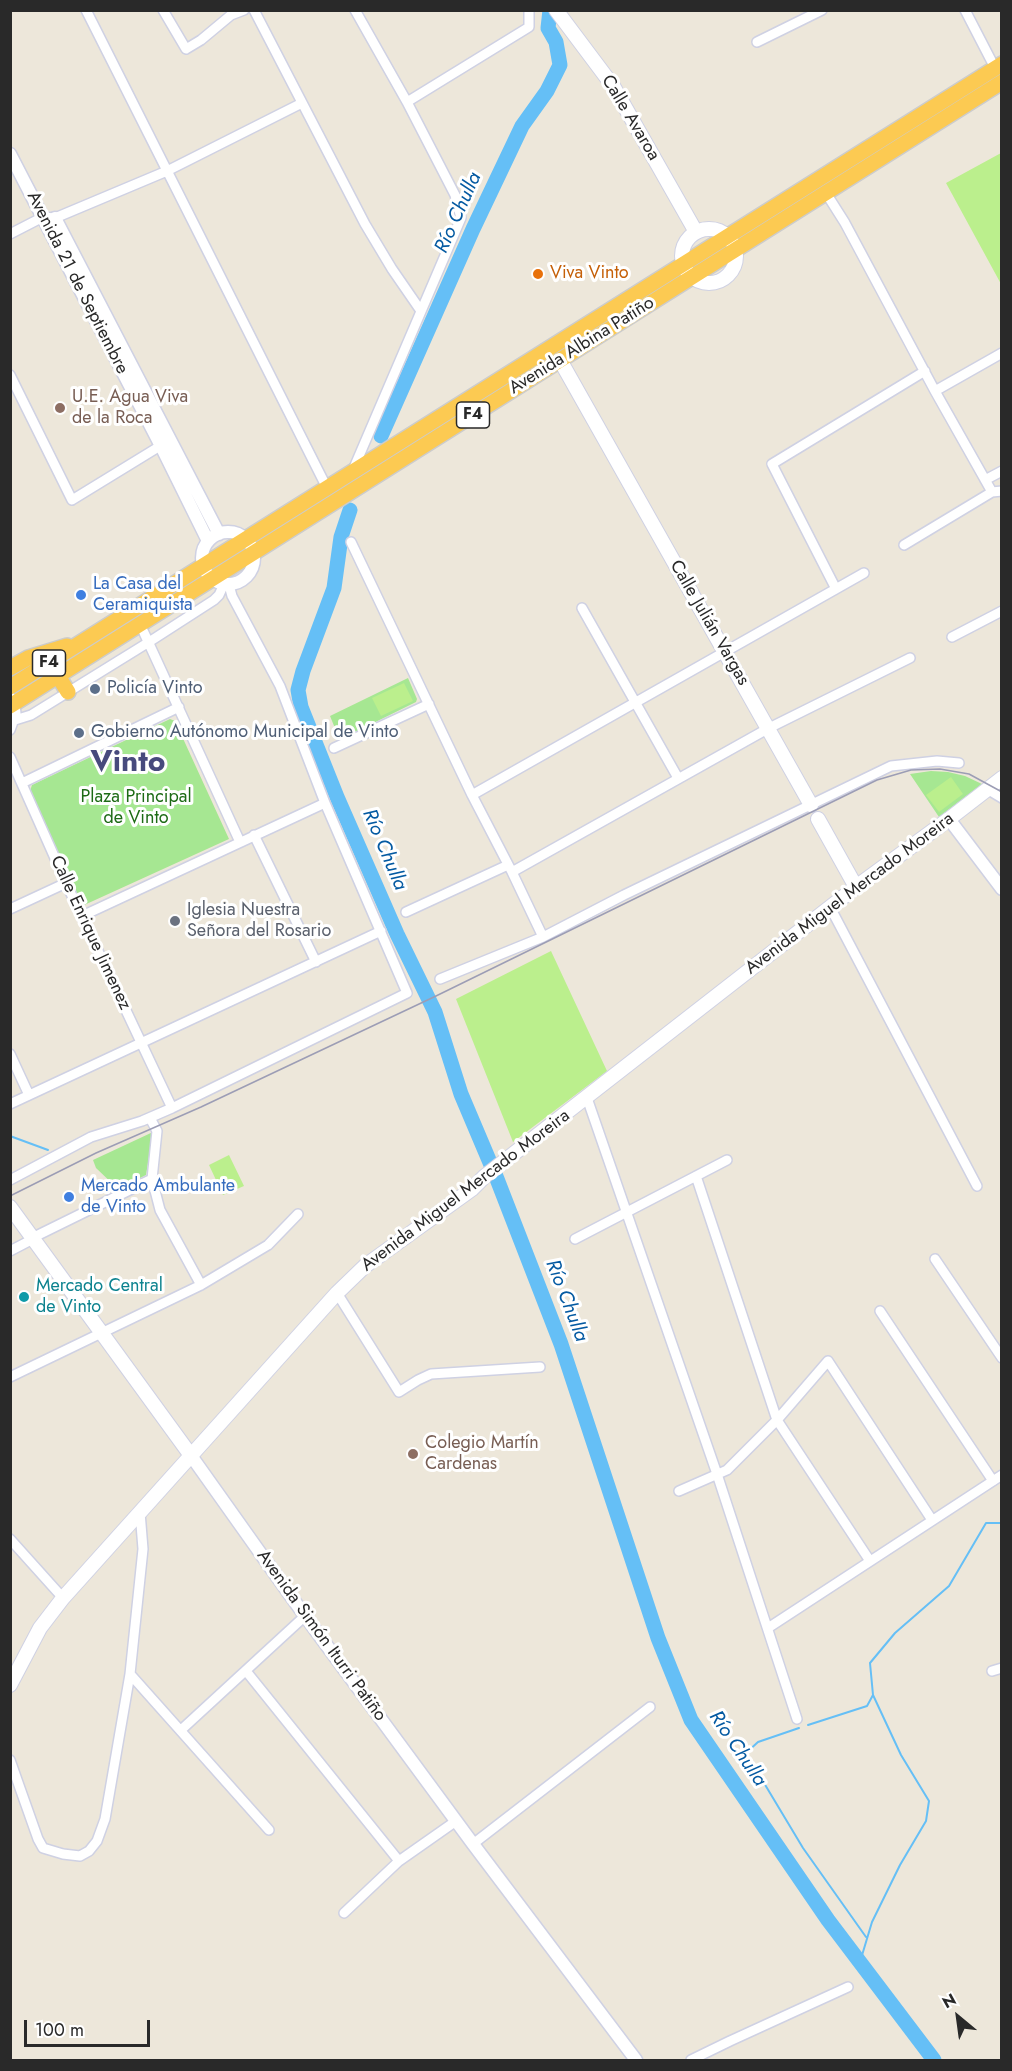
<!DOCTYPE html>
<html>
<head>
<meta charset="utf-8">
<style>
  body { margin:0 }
  #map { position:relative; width:1012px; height:2071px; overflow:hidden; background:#ede7da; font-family:Jost,sans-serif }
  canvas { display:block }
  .frame { position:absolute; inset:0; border:12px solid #292929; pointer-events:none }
  .north { position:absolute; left:928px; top:1987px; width:60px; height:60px; -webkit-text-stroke:4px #fff; paint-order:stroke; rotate:331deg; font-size:16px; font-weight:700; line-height:24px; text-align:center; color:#292929 }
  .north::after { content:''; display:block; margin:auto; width:21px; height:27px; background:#292929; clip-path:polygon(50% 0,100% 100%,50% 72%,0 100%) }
  .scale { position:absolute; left:24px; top:2020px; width:126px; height:27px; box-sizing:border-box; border:3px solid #292929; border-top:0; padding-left:8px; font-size:18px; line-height:21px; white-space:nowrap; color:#292929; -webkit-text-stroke:4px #fff; paint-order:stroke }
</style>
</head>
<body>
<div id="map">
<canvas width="1012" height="2071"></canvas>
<div class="frame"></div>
<div class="north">N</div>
<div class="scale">100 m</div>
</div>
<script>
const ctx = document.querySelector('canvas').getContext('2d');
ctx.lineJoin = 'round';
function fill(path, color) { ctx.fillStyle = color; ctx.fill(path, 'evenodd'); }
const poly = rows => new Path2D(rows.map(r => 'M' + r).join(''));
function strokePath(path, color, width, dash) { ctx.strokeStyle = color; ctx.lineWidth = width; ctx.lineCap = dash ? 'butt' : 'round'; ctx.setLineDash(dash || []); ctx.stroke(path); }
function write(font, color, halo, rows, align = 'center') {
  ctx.font = font + ' Jost,sans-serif'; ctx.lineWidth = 6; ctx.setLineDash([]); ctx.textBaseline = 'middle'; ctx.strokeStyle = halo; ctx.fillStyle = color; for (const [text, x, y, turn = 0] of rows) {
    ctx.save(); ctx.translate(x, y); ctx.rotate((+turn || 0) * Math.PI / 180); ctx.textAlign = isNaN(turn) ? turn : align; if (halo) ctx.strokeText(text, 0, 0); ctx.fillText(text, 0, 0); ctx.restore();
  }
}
const green = poly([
  [408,678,417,699,416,702,343,738,339,738,330,716],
  [170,719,175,721,229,839,82,906,30,791,32,785],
  [931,771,948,772,965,776,982,784,939,817,910,774],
  [153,1132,146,1175,118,1189,96,1168,93,1160]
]);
const pitch = poly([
  [1001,153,1001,284,946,183],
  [404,683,413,701,381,716,372,698],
  [951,777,963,794,939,812,926,795],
  [551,951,607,1071,513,1142,456,999],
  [229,1155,244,1186,223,1195,209,1165]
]);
const stream = poly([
  [10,1136,48,1150],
  [808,1725,867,1706,873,1695,870,1663,895,1633,949,1586,986,1523,1002,1523],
  [799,1728,758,1742,746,1753,803,1848,866,1937],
  [860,1962,872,1922,900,1865,926,1821,929,1801,901,1755,873,1695]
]);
const river = poly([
  [381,436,473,229,522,126,547,91,560,65,556,42,548,28,550,10],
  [350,510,341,537,334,588,303,671,298,690,301,707,337,797,397,934,435,1012,461,1094,497,1179,561,1344,658,1638,691,1720,828,1920,934,2060]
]);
const minor = poly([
  [86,10,327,488],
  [163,10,186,49,201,40,231,15,244,10],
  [254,10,365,224,392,269,421,311],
  [965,10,995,68],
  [757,42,822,10],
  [407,102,529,27,529,10],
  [826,193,845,223,935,391,992,492,1002,491],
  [10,234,43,217,55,218,167,171,302,103],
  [10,375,72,500,165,443],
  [935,391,1002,353],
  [353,470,461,218,455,195,407,102,355,10],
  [985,480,1002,471],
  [351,542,472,795,512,872,543,937],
  [904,545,992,492],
  [836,589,772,464,925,371],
  [582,608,678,778],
  [140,624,240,842],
  [952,637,1002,611],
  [10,696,15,703,16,714,10,730],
  [15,720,31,715,149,642,214,600,219,595,224,584],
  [334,748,429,704],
  [10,757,66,883,172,1108],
  [22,783,179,707],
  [987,789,1002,798],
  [472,795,864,573],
  [254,835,316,962],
  [512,872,769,728,910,658],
  [830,907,977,1186],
  [10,909,66,883],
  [406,912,508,865],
  [82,916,325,803],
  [440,979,543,937,624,895,891,766,937,761,959,763],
  [10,1054,29,1095],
  [587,1098,717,1474,797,1719],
  [10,1104,381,931],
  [150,1118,157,1131,152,1179,160,1210,201,1285],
  [696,1176,777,1420,870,1561],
  [10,1180,91,1137,142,1121,172,1108,407,993,325,803,280,686,232,596,229,585],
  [32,1238,152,1179],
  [575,1239,727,1160],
  [10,1251,33,1239],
  [935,1259,1002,1358],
  [337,1293,399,1392,418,1380,431,1374,540,1367],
  [880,1311,993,1481],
  [10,1377,201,1285,268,1245,298,1214],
  [679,1491,727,1470,777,1420,828,1361,932,1520],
  [10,1539,63,1598],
  [768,1628,1002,1475],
  [246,1671,399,1861],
  [992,1671,1002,1668],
  [130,1674,269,1830],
  [181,1730,305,1616],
  [10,1760,38,1839,43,1848,63,1854,80,1856,89,1851,97,1841,105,1819,130,1674,143,1549,140,1512],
  [473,1844,650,1707],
  [344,1913,399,1861,456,1821],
  [691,2060,730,2041,848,1987]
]);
const tertiary = poly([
  [10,154,161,446,208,541],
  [55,218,219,534],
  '202 558a26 26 0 1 1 52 0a26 26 0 1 1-52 0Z',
  [949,819,1002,889],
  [192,1457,305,1616,473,1844,636,2060]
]);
const secondary = poly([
  [556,10,613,86,696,232],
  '682 256a27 27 0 1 1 54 0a27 27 0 1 1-54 0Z',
  [560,360,811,805],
  [818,819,856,887],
  [10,1207,192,1457],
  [10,1685,40,1628,63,1598,337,1293,365,1266,472,1189,485,1176,856,887,949,819,1002,778]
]);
const trunk = poly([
  [10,668,28,658,67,646],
  [58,676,68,692],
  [10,687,1002,64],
  [10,706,1002,82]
]);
const tram = poly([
  [10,1196,96,1153,201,1107,436,996,877,780,911,770,940,769,969,774,1002,792]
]);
const markers = [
  [538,274,6,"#e8710a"],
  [60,408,6,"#8d6e63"],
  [81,595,6,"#3f7fe0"],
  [95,689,6,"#5c6f8a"],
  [79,733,6,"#5c6f8a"],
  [175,921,6,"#6b7280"],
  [69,1197,6,"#3f7fe0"],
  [24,1297,6,"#0f9aa8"],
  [413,1454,6,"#8d6e63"]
];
const shields = [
  [473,415,33],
  [49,663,33]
];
const shieldNames = [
  ["F4",473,415],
  ["F4",49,663]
];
const streetNames = [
  ["Calle Avaroa",630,118,59],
  ["Avenida 21 de Septiembre",77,283,63],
  ["Avenida Albina Patiño",582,346,-32],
  ["Calle Julián Vargas",709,623,60],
  ["Avenida Miguel Mercado Moreira",850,894,-37],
  ["Calle Enrique Jimenez",90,933,65],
  ["Avenida Miguel Mercado Moreira",466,1191,-37],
  ["Avenida Simón Iturri Patiño",321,1636,54]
];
const foodNames = [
  ["Viva Vinto",550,274]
];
const educationNames = [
  ["U.E. Agua Viva",72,398],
  ["de la Roca",72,419],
  ["Colegio Martín",425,1444],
  ["Cardenas",425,1465]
];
const shopNames = [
  ["La Casa del",93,585],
  ["Ceramiquista",93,606],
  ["Mercado Ambulante",81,1187],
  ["de Vinto",81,1208]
];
const serviceNames = [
  ["Policía Vinto",107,689],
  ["Gobierno Autónomo Municipal de Vinto",91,733]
];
const parkNames = [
  ["Plaza Principal",136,798],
  ["de Vinto",136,819]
];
const worshipNames = [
  ["Iglesia Nuestra",187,911],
  ["Señora del Rosario",187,932]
];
const cultureNames = [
  ["Mercado Central",36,1287],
  ["de Vinto",36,1308]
];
const waterNames = [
  ["Río Chulla",459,213,-66],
  ["Río Chulla",384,850,67],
  ["Río Chulla",566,1301,69],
  ["Río Chulla",737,1749,56]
];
const townNames = [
  ["Vinto",128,764]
];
fill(green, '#a6e792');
fill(pitch, '#bbef8d');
strokePath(stream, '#65bff6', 2);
strokePath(river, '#65bff6', 15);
strokePath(minor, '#cfd1e3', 12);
strokePath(tertiary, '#cfd1e3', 15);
strokePath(secondary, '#cfd1e3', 16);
strokePath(trunk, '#ccc', 18);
strokePath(minor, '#fff', 9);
strokePath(tertiary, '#fff', 12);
strokePath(secondary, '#fff', 14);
strokePath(trunk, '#fcca52', 15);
strokePath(tram, '#9c9db5', 1.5);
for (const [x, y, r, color] of markers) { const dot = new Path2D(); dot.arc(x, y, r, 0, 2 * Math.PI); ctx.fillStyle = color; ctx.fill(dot); strokePath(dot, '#fff', 2); }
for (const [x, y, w] of shields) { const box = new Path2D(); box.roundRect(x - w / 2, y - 13, w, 26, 4.5); ctx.fillStyle = '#fff'; ctx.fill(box); strokePath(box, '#292929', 1.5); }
write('bold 16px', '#292929', null, shieldNames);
write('18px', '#292929', '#fff', streetNames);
write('18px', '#c56008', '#fff', foodNames, 'left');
write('18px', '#785e54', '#fff', educationNames, 'left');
write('18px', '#366cbe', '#fff', shopNames, 'left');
write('18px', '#4e5e75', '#fff', serviceNames, 'left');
write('18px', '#1d6b15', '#fff', parkNames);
write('18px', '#5b616d', '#fff', worshipNames, 'left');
write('18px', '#0d838f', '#fff', cultureNames, 'left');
write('italic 20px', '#045aa2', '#fff', waterNames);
write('bold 30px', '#474a7d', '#fff', townNames);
</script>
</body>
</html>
